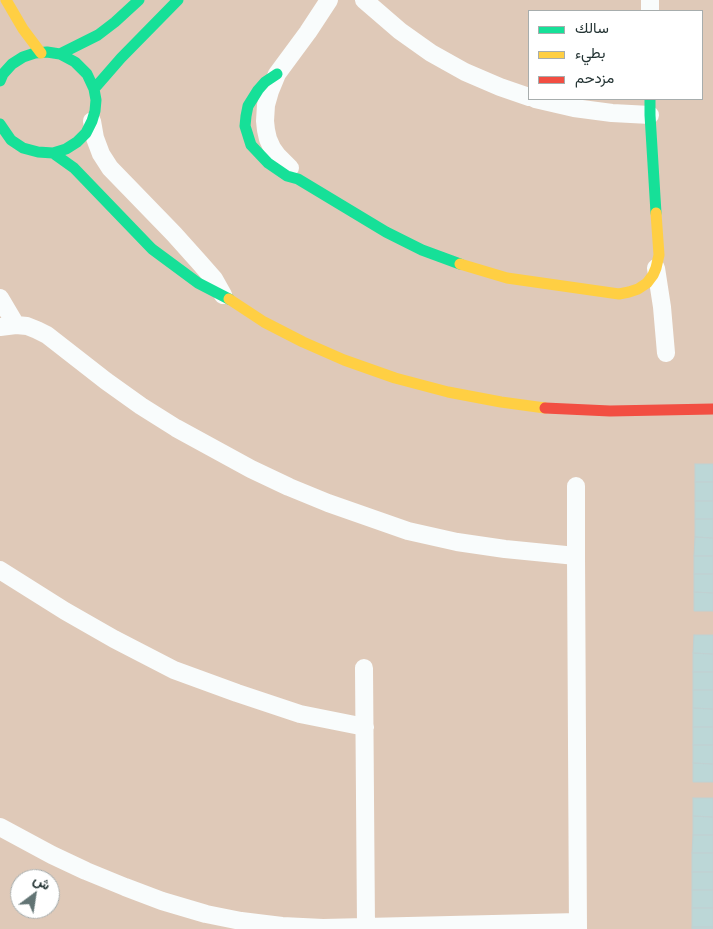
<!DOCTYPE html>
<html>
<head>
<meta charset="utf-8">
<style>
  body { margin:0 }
  #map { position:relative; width:713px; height:929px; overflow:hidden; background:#d8eded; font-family:"PT Sans Narrow",Vazirmatn,sans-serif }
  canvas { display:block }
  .legend { position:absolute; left:528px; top:10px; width:175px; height:90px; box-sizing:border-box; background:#fff; border:1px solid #a7adad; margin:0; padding:6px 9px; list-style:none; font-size:15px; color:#233333 }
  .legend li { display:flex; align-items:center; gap:10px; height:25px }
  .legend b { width:25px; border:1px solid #a7adad }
  .north { position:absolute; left:10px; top:869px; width:50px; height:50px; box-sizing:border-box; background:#fff; border:1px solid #a7adad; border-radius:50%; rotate:31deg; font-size:14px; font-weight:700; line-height:20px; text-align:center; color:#233333 }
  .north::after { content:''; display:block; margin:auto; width:18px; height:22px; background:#627474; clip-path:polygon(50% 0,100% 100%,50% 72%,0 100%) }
</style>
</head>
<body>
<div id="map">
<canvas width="713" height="929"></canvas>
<ul class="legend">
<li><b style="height:6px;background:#16e098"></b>سالك</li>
<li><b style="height:6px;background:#ffcf43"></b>بطيء</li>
<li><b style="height:6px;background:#f24e42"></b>مزدحم</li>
</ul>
<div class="north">ش</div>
</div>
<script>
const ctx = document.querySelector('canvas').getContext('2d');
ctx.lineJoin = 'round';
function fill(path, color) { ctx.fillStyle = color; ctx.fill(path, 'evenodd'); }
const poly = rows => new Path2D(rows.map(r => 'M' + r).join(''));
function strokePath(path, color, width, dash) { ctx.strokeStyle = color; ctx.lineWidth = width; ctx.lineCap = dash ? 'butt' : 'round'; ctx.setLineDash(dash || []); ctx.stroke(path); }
const green = poly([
  [0,0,713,0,713,929,0,929],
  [529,11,702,11,702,99,529,99],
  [20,879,50,879,50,909,20,909]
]);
const building = poly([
  [695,464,713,464,713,482,695,482,695,464],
  [695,482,713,482,713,501,695,501,695,482],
  [695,501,713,501,713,519,695,519,695,501],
  [695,519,713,519,713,538,695,537,695,519],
  [695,537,713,538,713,556,694,556,695,537],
  [694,556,713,556,713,574,694,574,694,556],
  [694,574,713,574,713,593,694,592,694,574],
  [694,592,713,593,713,611,694,611,694,592],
  [694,635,713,635,713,654,693,653,694,635],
  [693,653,713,654,713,672,693,672,693,653],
  [693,672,713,672,713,690,693,690,693,672],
  [693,690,713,690,713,709,693,708,693,690],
  [693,708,713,709,713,727,693,727,693,708],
  [693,727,713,727,713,745,693,745,693,727],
  [693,745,713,745,713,764,693,763,693,745],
  [693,763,713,764,713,782,693,782,693,763],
  [693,798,713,798,713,817,693,816,693,798],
  [693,816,713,817,713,835,693,835,693,816],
  [693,835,713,835,713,853,692,853,693,835],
  [692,853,713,853,713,872,692,872,692,853],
  [692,872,713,872,713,890,692,890,692,872],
  [692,890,713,890,713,908,692,908,692,890],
  [692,908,713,908,713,927,692,927,692,908],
  [692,927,713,927,713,929,692,929,692,927]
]);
const street = poly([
  [364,0,400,31,431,53,465,72,500,87,529,97],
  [650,0,650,11],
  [535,99,574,108,612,113,650,115],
  [92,121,95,138,101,154,110,168,174,234,200,263,214,279,223,295],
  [290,168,277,155,272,148,268,139,266,130,265,121,266,105,270,91,277,74,308,32,329,0],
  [656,268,662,307,666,353],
  [0,298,16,325],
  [0,327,16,325,27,326,37,330,47,335,106,381,141,406,176,428,251,469,289,487,328,503,408,531,457,542,505,549,576,556],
  [576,486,576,556,578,929],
  [0,570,65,611,114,639,174,670,237,693,300,714,365,727],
  [364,668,366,927],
  [0,827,52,855,86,871,125,887,162,901,206,914,241,921,282,926,323,928,578,922]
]);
const fast = poly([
  [60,54,98,35,115,22,139,0],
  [277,74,265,82,258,90,248,106,246,116,245,126,251,145,268,163,287,176,298,179,386,232,422,250,460,264],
  [0,81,3,74,12,64,23,57,35,53,47,52,60,54,75,62,87,74,94,89,96,100,95,111,92,121,86,133,77,142,66,149,53,153,38,152,23,148,11,140,0,124],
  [94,89,121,58,178,0],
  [650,99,650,115,656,213],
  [53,153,74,168,152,249,198,283,229,299]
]);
const slow = poly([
  [6,0,23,29,41,53],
  [460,264,507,278,619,294,629,292,638,289,647,283,653,275,656,268,659,255,656,213],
  [229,299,264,322,303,342,344,360,395,378,448,392,501,402,545,408]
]);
const jam = poly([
  [545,408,610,411,713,409]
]);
fill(green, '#dfc9b8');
fill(building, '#bcd7d7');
strokePath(building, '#c0d1d2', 1);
strokePath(street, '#f9fcfc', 18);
strokePath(fast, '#16e098', 11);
strokePath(slow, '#ffcf43', 11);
strokePath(jam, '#f24e42', 11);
</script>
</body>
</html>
